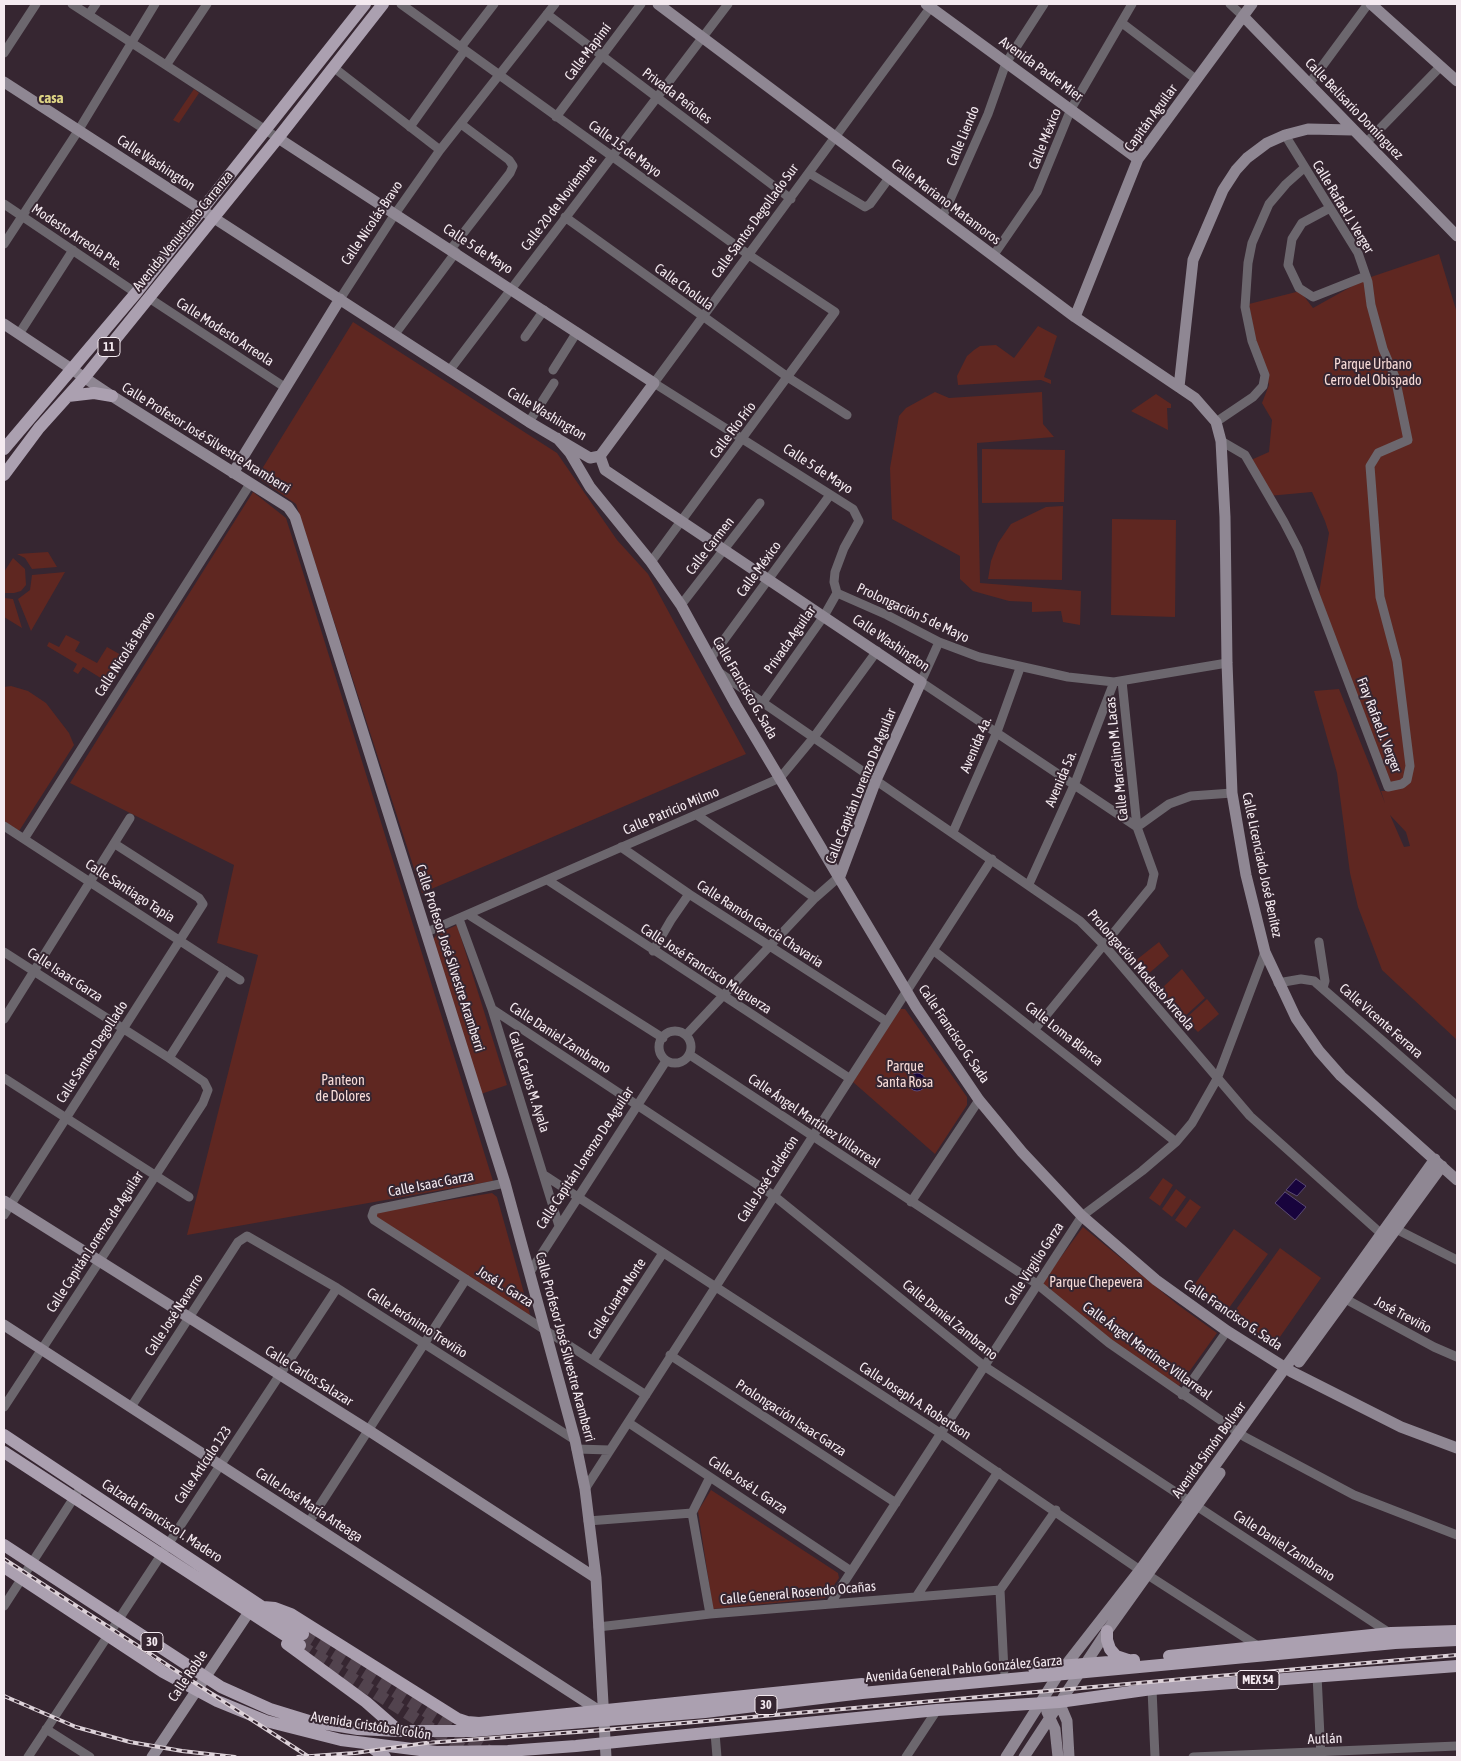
<!DOCTYPE html>
<html>
<head>
<meta charset="utf-8">
<style>
  body { margin:0 }
  #map { position:relative; width:1461px; height:1761px; overflow:hidden; background:#362631; font-family:"Asap Condensed",sans-serif }
  canvas { display:block }
  .frame { position:absolute; inset:0; border:5px solid #f4eaf0; pointer-events:none }
</style>
</head>
<body>
<div id="map">
<canvas width="1461" height="1761"></canvas>
<div class="frame"></div>
</div>
<script>
const ctx = document.querySelector('canvas').getContext('2d');
ctx.lineJoin = 'round';
function fill(path, color) { ctx.fillStyle = color; ctx.fill(path, 'evenodd'); }
const poly = rows => new Path2D(rows.map(r => 'M' + r).join(''));
function strokePath(path, color, width, dash) { ctx.strokeStyle = color; ctx.lineWidth = width; ctx.lineCap = dash ? 'butt' : 'round'; ctx.setLineDash(dash || []); ctx.stroke(path); }
function write(font, color, halo, rows, align = 'center') {
  ctx.font = font + ' "Asap Condensed",sans-serif'; ctx.lineWidth = 4; ctx.setLineDash([]); ctx.textBaseline = 'middle'; ctx.strokeStyle = halo; ctx.fillStyle = color; for (const [text, x, y, turn = 0] of rows) {
    ctx.save(); ctx.translate(x, y); ctx.rotate((+turn || 0) * Math.PI / 180); ctx.textAlign = isNaN(turn) ? turn : align; if (halo) ctx.strokeText(text, 0, 0); ctx.fillText(text, 0, 0); ctx.restore();
  }
}
const green = poly([
  [194,89,199,93,179,123,173,120],
  [1439,254,1457,313,1457,1040,1382,970,1358,907,1350,873,1337,773,1314,691,1339,689,1385,803,1381,791,1389,791,1319,593,1329,533,1325,521,1312,492,1268,496,1251,460,1269,452,1272,420,1262,403,1269,385,1255,338,1249,304,1300,291,1313,308,1365,279],
  [1390,815,1406,832,1410,846,1404,847],
  [353,322,557,453,617,540,648,574,746,754,422,893,296,504,257,477],
  [1038,326,1057,336,1044,377,1051,380,1051,384,1041,380,958,385,957,376,967,356,974,350,980,346,996,345,1014,358],
  [935,392,949,398,1042,392,1043,424,1054,437,977,443,980,583,1081,591,1080,625,1063,622,1061,611,1032,612,1032,602,1009,601,973,591,960,579,960,556,892,519,890,468,899,416,906,408],
  [1156,394,1171,404,1171,408,1167,408,1168,430,1131,411],
  [982,449,1065,450,1064,502,982,503],
  [253,492,286,518,493,1181,187,1235,258,955,217,943,234,865,70,783],
  [1063,506,1062,580,988,579,991,561,998,543,1011,524,1046,507],
  [1112,519,1176,520,1175,617,1111,615],
  [48,552,57,567,32,569,25,558,17,554],
  [13,558,25,569,26,585,21,591,14,593,4,593,4,572],
  [65,572,31,631,18,599,30,590,32,575],
  [4,598,13,599,22,628,4,617],
  [66,635,80,642,75,651,97,663,107,647,128,659,112,685,83,667,78,674,73,671,77,664,47,646,49,642,59,647],
  [11,686,28,691,46,703,69,733,74,745,19,831,4,821,4,687],
  [457,925,507,1085,481,1094,433,940,437,934],
  [1159,942,1169,956,1147,975,1135,961],
  [1182,969,1205,998,1184,1017,1160,990],
  [1207,999,1219,1014,1198,1032,1185,1019],
  [899,1009,905,1009,967,1097,967,1105,935,1154,853,1082],
  [1163,1178,1173,1185,1160,1206,1149,1198],
  [1176,1189,1186,1197,1172,1217,1162,1209],
  [492,1193,497,1197,531,1318,374,1220,376,1212],
  [1190,1199,1201,1207,1186,1228,1175,1220],
  [1083,1227,1178,1305,1217,1333,1176,1390,1124,1351,1041,1284],
  [1234,1229,1268,1254,1226,1312,1192,1288],
  [1280,1248,1321,1278,1275,1344,1232,1315],
  [711,1490,838,1573,839,1578,825,1598,713,1609,698,1511]
]);
const water = poly([
  '908 1082a9 9 0 1 1 18 0a9 9 0 1 1-18 0Z',
  [1296,1179,1306,1186,1297,1196,1286,1190,1296,1179],
  [1285,1192,1306,1207,1295,1220,1275,1203,1285,1192]
]);
const primaryTunnel = poly([
  [303,1634,492,1753],
  [300,1645,471,1754]
]);
const street = poly([
  [72,4,278,138],
  [401,4,749,255,835,312,651,562],
  [933,4,654,383,853,509,859,521,844,548,835,572,834,582,837,593,887,615,939,642,979,657,1068,677,1114,682,1227,663],
  [1230,4,1243,16],
  [89,14,96,4],
  [547,14,791,199],
  [1122,23,1197,80],
  [461,47,494,4],
  [4,53,36,4],
  [167,64,207,4],
  [333,67,440,150],
  [1309,84,1368,4],
  [556,117,641,4],
  [410,127,465,50],
  [1366,143,1441,66],
  [809,173,865,207,870,204,889,178],
  [4,204,136,293],
  [1330,208,1302,223,1292,239,1288,265,1299,288,1313,297,1366,276],
  [565,217,789,378,847,415],
  [942,218,988,114,1006,63,1044,4],
  [4,244,78,131,155,4],
  [451,249,510,173,513,166,509,160,461,124],
  [993,256,1037,192,1071,109,1132,4],
  [149,298,286,388],
  [340,299,395,214,440,150,555,4],
  [19,334,73,250],
  [395,334,456,252],
  [525,337,544,310],
  [553,370,577,332],
  [449,371,728,4],
  [529,422,554,383],
  [1216,422,1253,397,1263,386,1265,375,1252,341,1245,307,1248,263,1252,243,1269,204,1286,184,1304,168],
  [1221,441,1245,455,1284,522,1298,549,1388,787,1402,784,1407,780,1410,766,1397,661,1380,597,1370,466,1378,453,1408,440,1395,377,1383,349,1371,305,1368,282,1358,253,1285,135],
  [681,605,760,503],
  [939,642,921,682,1137,827,1169,804,1191,796,1232,793],
  [710,659,830,495],
  [717,671,1080,921,1104,945,1250,1116,1386,1238],
  [763,702,824,616,837,593],
  [697,815,815,898],
  [4,826,240,980],
  [953,832,997,732,1020,668],
  [24,839,250,484],
  [621,847,689,894,886,1021],
  [549,881,849,1078],
  [1029,884,1075,783,1114,682],
  [469,915,663,1038],
  [459,919,492,1009,559,1226],
  [427,932,780,778,814,737,877,651],
  [1319,942,1325,981,1323,988],
  [933,950,1176,1142],
  [653,951,671,920,689,894],
  [4,952,169,1058,204,1082,208,1090,203,1103,4,1407],
  [1278,983,1301,979,1314,981,1457,1106],
  [492,1009,773,1195,984,1366,1391,1634],
  [4,1019,130,818],
  [1035,1029,1151,887,1154,874,1137,827,1122,681],
  '659 1047a16 16 0 1 1 32 0a16 16 0 1 1-32 0Z',
  [686,1035,815,898,840,876],
  [690,1055,1037,1284,1109,1343,1245,1437,1354,1495,1457,1535],
  [169,1058,225,970],
  [4,1078,189,1197],
  [544,1175,940,1433,1140,1570,1261,1648],
  [505,1183,377,1209,374,1210,372,1216,374,1220,646,1395],
  [911,1202,979,1100],
  [4,1215,203,904,199,898,115,844],
  [1392,1227,1457,1260],
  [530,1272,666,1061],
  [1340,1296,1434,1347,1457,1357],
  [670,1355,896,1503],
  [593,1360,663,1253],
  [1182,1395,1227,1331],
  [131,1407,238,1242,247,1236,337,1288,575,1440],
  [629,1423,851,1571],
  [576,1449,610,1450],
  [585,1489,992,859],
  [692,1513,710,1614],
  [692,1513,710,1477],
  [588,1521,692,1513],
  [309,1522,466,1279],
  [1000,1590,1056,1510],
  [1000,1590,1004,1671],
  [916,1597,998,1472],
  [830,1604,1082,1216,1142,1171,1176,1142,1192,1123,1217,1079,1265,952],
  [4,1606,77,1493],
  [598,1627,710,1614,1000,1590],
  [1317,1675,1321,1757],
  [1152,1689,1155,1757],
  [46,1729,90,1757],
  [715,1733,717,1757],
  [28,1757,337,1288],
  [906,1757,937,1710],
  [1193,1757,1457,1746]
]);
const secondary = poly([
  [658,4,1075,317,1195,398,1216,422,1221,441,1225,517,1227,663,1232,793,1246,875,1265,952,1296,1018,1319,1051,1341,1076,1457,1180],
  [926,4,1138,159],
  [1371,4,1457,81],
  [1243,16,1457,236],
  [4,82,529,422,590,458,600,456],
  [278,138,654,383,600,456],
  [1075,317,1138,159,1252,4],
  [4,324,112,396,288,507,295,517,505,1183,575,1440,585,1489,596,1578,606,1757],
  [1179,387,1193,260,1223,190,1236,170,1247,158,1267,143,1285,135,1308,129,1353,130],
  [557,438,570,453,590,487,651,562,681,605,736,705,916,1007,979,1100,1022,1152,1082,1216,1156,1280,1227,1331,1292,1372,1401,1427,1457,1448],
  [600,456,605,470,921,682,876,780,840,876],
  [233,473,340,299],
  [4,1201,368,1430,596,1578],
  [4,1325,598,1710],
  [1299,1362,1442,1166],
  [1059,1702,1067,1721,1069,1757],
  [1047,1712,1055,1729,1058,1757],
  [152,1757,249,1612],
  [1006,1757,1058,1675,1140,1570,1435,1159],
  [1024,1757,1107,1631,1220,1473]
]);
const primary = poly([
  [68,396,94,393,112,396],
  [4,449,136,293,365,4],
  [4,475,39,428,84,378,278,138,383,4],
  [4,1435,303,1634],
  [4,1452,300,1645],
  [4,1545,221,1687,270,1709,309,1721,358,1729,399,1731,474,1731,705,1712,862,1693,1395,1643,1457,1640],
  [4,1567,163,1672,217,1701,266,1721,341,1740,436,1752,508,1751,576,1746,937,1710,1059,1702,1152,1689,1457,1666],
  [263,1607,275,1608,291,1614,458,1719,467,1722,479,1723,862,1684],
  [1107,1631,1107,1640,1110,1649,1116,1656,1128,1660],
  [287,1644,366,1702,399,1731],
  [1169,1656,1391,1633,1457,1631],
  [1034,1668,1134,1660],
  [367,1744,385,1757]
]);
const rail = poly([
  [4,1559,309,1757],
  [4,1696,76,1727,130,1742,182,1751,235,1757],
  [298,1757,355,1753,426,1743,604,1730,1457,1655]
]);
const shields = [
  [109,347,22],
  [152,1642,22],
  [1258,1680,42],
  [766,1705,22]
];
const shieldNames = [
  ["11",109,347],
  ["30",152,1642],
  ["MEX 54",1258,1680],
  ["30",766,1705]
];
const streetNames = [
  ["Calle Mapimí",588,52,-53],
  ["Avenida Padre Mier",1041,69,36],
  ["Privada Peñoles",677,96,37],
  ["Calle Belisario Domínguez",1354,109,46],
  ["Capitán Aguilar",1151,118,-54],
  ["Calle Liendo",963,136,-67],
  ["Calle México",1045,139,-68],
  ["Calle 15 de Mayo",625,149,36],
  ["Calle Washington",156,163,33],
  ["Calle Mariano Matamoros",946,202,37],
  ["Calle 20 de Noviembre",559,203,-53],
  ["Calle Rafael J. Verger",1343,207,59],
  ["Calle Santos Degollado Sur",755,221,-54],
  ["Calle Nicolás Bravo",372,223,-56],
  ["Avenida Venustiano Carranza",183,231,-51],
  ["Modesto Arreola Pte.",77,237,34],
  ["Calle 5 de Mayo",478,249,33],
  ["Calle Cholula",684,287,36],
  ["Calle Modesto Arreola",225,332,33],
  ["Calle Washington",547,414,31],
  ["Calle Río Frío",733,430,-53],
  ["Calle Profesor José Silvestre Aramberri",206,438,32],
  ["Calle 5 de Mayo",818,469,33],
  ["Calle Carmen",710,546,-52],
  ["Calle México",759,569,-54],
  ["Prolongación 5 de Mayo",913,613,25],
  ["Privada Aguilar",790,640,-55],
  ["Calle Washington",891,643,34],
  ["Calle Nicolás Bravo",125,654,-57],
  ["Calle Francisco G. Sada",745,688,60],
  ["Fray Rafael J. Verger",1379,725,69],
  ["Avenida 4a.",976,745,-67],
  ["Calle Marcelino M. Lacas",1117,759,-96],
  ["Avenida 5a.",1061,779,-67],
  ["Calle Capitán Lorenzo De Aguilar",861,786,-68],
  ["Calle Patricio Milmo",671,811,-23],
  ["Calle Licenciado José Benítez",1262,865,78],
  ["Calle Santiago Tapia",130,891,33],
  ["Calle Ramón García Chavaria",760,924,33],
  ["Calle Profesor José Silvestre Aramberri",450,958,72],
  ["Calle José Francisco Muguerza",706,969,33],
  ["Prolongación Modesto Arreola",1141,970,49],
  ["Calle Isaac Garza",65,975,33],
  ["Calle Vicente Ferrara",1381,1021,41],
  ["Calle Francisco G. Sada",954,1034,56],
  ["Calle Loma Blanca",1064,1034,38],
  ["Calle Daniel Zambrano",560,1038,33],
  ["Calle Santos Degollado",92,1052,-57],
  ["Calle Carlos M. Ayala",529,1082,72],
  ["Calle Ángel Martínez Villarreal",814,1121,34],
  ["Calle Capitán Lorenzo De Aguilar",585,1158,-57],
  ["Calle José Calderón",768,1179,-57],
  ["Calle Isaac Garza",431,1184,-11],
  ["Calle Capitán Lorenzo de Aguilar",95,1242,-57],
  ["Calle Virgilio Garza",1034,1264,-57],
  ["José L. Garza",505,1287,32],
  ["Calle Cuarta Norte",617,1299,-57],
  ["Calle José Navarro",174,1315,-57],
  ["Calle Francisco G. Sada",1233,1315,34],
  ["José Treviño",1403,1315,28],
  ["Calle Daniel Zambrano",950,1320,39],
  ["Calle Jerónimo Treviño",417,1323,33],
  ["Calle Profesor José Silvestre Aramberri",565,1347,75],
  ["Calle Ángel Martínez Villarreal",1147,1351,36],
  ["Calle Carlos Salazar",309,1376,32],
  ["Calle Joseph A. Robertson",915,1401,33],
  ["Prolongación Isaac Garza",791,1418,33],
  ["Avenida Simón Bolívar",1209,1450,-54],
  ["Calle Artículo 123",203,1465,-56],
  ["Calle José L. Garza",748,1485,34],
  ["Calle José María Arteaga",309,1505,33],
  ["Calzada Francisco I. Madero",162,1521,33],
  ["Calle Daniel Zambrano",1284,1546,33],
  ["Calle General Rosendo Ocañas",798,1593,-5],
  ["Avenida General Pablo González Garza",964,1669,-5],
  ["Calle Roble",188,1676,-56],
  ["Avenida Cristóbal Colón",371,1726,9],
  ["Autlán",1325,1739,-2]
];
const parkNames = [
  ["Parque Urbano",1373,365],
  ["Cerro del Obispado",1373,381],
  ["Parque",905,1067],
  ["Santa Rosa",905,1083],
  ["Panteon",343,1081],
  ["de Dolores",343,1097],
  ["Parque Chepevera",1096,1283]
];
const neighbourhoodNames = [
  ["casa",51,98]
];
fill(green, '#5f2721');
fill(water, '#18043d');
strokePath(water, '#5a4973', 1);
strokePath(primaryTunnel, '#52434e', 12, [12, 6]);
strokePath(street, '#6c676e', 9);
strokePath(secondary, '#8f8793', 11);
strokePath(primary, '#aba0b0', 12);
strokePath(rail, '#dcd1d8', 4);
strokePath(rail, '#362631', 2, [5.5]);
for (const [x, y, w] of shields) { const box = new Path2D(); box.roundRect(x - w / 2, y - 9.5, w, 19, 4); ctx.fillStyle = '#362631'; ctx.fill(box); strokePath(box, '#f4eaf0', 1); }
write('bold 12px', '#f4eaf0', null, shieldNames);
write('14px', '#f4eaf0', '#362631', streetNames);
write('14px', '#f7dbd7', '#362631', parkNames);
write('bold 15px', '#ddd384', '#362631', neighbourhoodNames);
</script>
</body>
</html>
